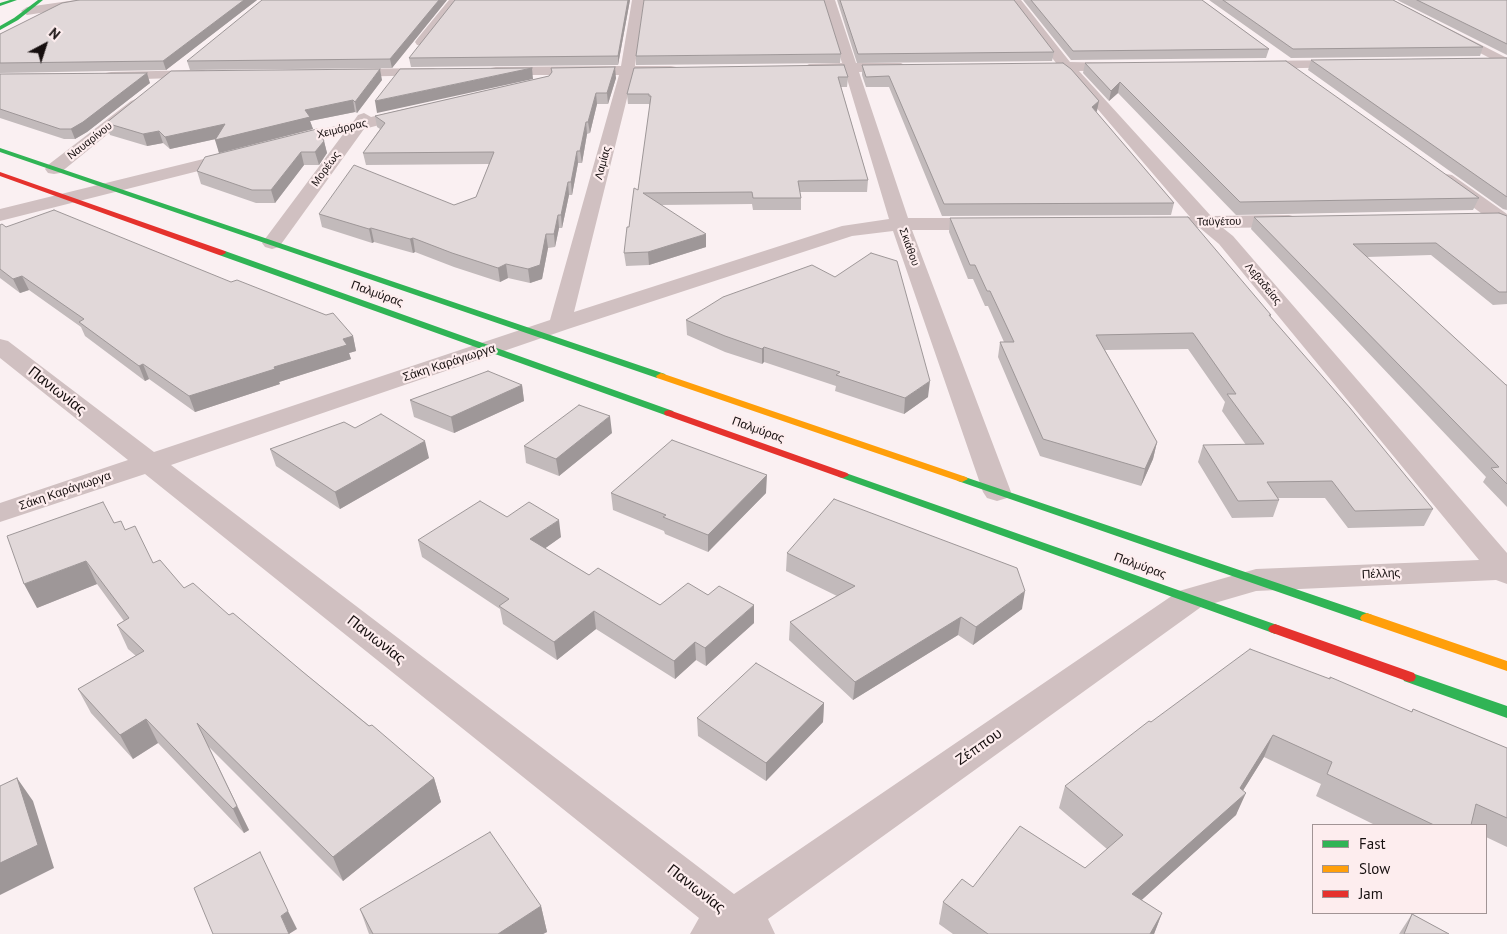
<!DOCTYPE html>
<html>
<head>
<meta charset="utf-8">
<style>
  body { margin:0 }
  #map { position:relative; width:1507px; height:934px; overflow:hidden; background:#faf0f2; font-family:"PT Sans",sans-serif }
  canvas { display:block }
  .legend { position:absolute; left:1312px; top:824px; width:175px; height:90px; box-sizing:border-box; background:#fdedee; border:1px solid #a19495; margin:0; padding:6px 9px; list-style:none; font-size:15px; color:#160f0f }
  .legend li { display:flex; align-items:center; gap:10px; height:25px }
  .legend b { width:25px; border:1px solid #a19495 }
  .north { position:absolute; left:20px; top:20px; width:50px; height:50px; -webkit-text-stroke:4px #fdedee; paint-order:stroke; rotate:40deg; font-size:14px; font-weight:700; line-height:20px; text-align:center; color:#160f0f }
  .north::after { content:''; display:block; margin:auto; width:18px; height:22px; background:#160f0f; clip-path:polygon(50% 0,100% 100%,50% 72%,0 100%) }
</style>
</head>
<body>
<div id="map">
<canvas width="1507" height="934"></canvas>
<ul class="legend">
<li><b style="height:6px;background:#30b455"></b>Fast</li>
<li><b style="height:6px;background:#ff9f0a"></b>Slow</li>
<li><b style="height:6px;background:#e5322d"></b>Jam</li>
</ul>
<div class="north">N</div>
</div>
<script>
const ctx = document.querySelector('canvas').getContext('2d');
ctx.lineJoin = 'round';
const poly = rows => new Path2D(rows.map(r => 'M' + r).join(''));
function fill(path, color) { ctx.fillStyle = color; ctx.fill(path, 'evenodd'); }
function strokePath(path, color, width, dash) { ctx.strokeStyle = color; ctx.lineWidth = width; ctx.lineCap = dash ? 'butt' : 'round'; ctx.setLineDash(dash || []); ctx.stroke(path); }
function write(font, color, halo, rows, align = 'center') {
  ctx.font = font + ' "PT Sans",sans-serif'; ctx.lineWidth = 4.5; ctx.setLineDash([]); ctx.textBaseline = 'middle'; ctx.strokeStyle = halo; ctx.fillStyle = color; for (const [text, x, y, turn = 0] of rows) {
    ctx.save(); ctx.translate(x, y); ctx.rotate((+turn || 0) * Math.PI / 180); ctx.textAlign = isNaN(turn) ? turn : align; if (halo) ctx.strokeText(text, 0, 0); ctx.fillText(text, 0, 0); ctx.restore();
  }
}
const street = poly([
  [76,0,105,0,99,4,27,15,21,11,27,7,76,0],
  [449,0,461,0,427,45,417,45,415,42,417,39,449,0],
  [632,0,644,0,635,66,671,66,676,67,678,70,676,73,671,74,633,74,574,312,842,226,889,219,845,72,809,72,802,68,809,64,842,63,823,0,835,0,856,63,901,63,908,67,901,71,859,72,908,218,987,218,994,220,997,224,994,228,987,230,912,230,1011,492,1007,498,997,501,987,498,983,492,893,231,852,236,568,329,171,465,734,894,1179,591,1256,569,1479,560,1219,244,1200,228,1155,229,1148,227,1145,223,1148,219,1155,217,1190,217,1071,78,1062,71,1026,70,1024,67,1026,64,1056,63,1009,0,1021,0,1070,62,1126,63,1128,66,1121,70,1079,71,1211,216,1289,215,1296,217,1299,221,1296,225,1289,227,1223,228,1233,236,1507,553,1507,584,1496,580,1256,591,1201,607,768,919,775,934,690,934,699,918,145,474,0,522,0,503,128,460,0,358,0,339,8,341,154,452,550,320,619,75,496,75,491,74,489,71,491,68,496,67,621,66,632,0],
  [1378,0,1393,0,1507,58,1507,67,1378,0],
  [1346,60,1353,64,1351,67,1254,69,1247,65,1254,61,1346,60],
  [433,68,438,69,440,72,438,75,344,77,339,76,337,73,339,70,344,69,433,68],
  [203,70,208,71,210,74,208,77,111,80,106,79,104,76,106,73,111,72,203,70],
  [136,99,141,101,144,104,141,107,60,173,54,174,48,173,45,169,48,165,131,101,136,99],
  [413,107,418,109,421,112,418,115,364,129,279,247,272,249,265,247,262,243,265,239,344,133,285,148,279,147,277,143,279,139,353,122,358,115,364,113,371,117,413,107],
  [236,151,242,152,245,156,242,160,0,221,0,209,236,151],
  [1446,174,1452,175,1507,214,1507,229,1500,227,1440,183,1437,179,1440,175,1446,174]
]);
const fast = poly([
  [10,0,17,0,0,6,0,3,10,0],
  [38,0,43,0,18,20,0,30,0,26,14,18,38,0],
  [0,148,665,374,666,376,665,378,657,378,0,152,0,148],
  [219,251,225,251,673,411,674,413,669,416,665,415,219,255,219,251],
  [843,472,1280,626,1282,629,1280,632,1275,634,1270,632,839,477,837,475,843,472],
  [962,476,1372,615,1374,618,1372,621,1362,621,958,481,956,479,962,476],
  [1409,672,1507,706,1507,718,1404,681,1402,677,1404,673,1409,672]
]);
const slow = poly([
  [661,373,966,477,968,479,962,482,958,481,657,378,656,376,661,373],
  [1367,613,1507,661,1507,671,1362,621,1360,618,1362,615,1367,613]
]);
const jam = poly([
  [0,172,225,251,226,253,222,255,219,255,0,176,0,172],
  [669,410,847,473,849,475,843,478,839,477,665,415,664,413,665,411,669,410],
  [1275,624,1414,673,1416,677,1414,681,1409,682,1270,632,1268,629,1270,626,1275,624]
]);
const wall = poly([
  [79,0,257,0,166,70,0,73,0,34],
  [447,0,392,68,190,70,187,61],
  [630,0,618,65,411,67,409,58],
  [837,0,1014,0,1054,52,1052,61,857,63],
  [1023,0,1202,0,1269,49,1266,58,1071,60],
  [1209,0,1393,0,1483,47,1480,56,1291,58],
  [1397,0,1507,0,1507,56,1507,55],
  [841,54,840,63,636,65,636,56],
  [1507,58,1507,210,1503,209,1308,70,1311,60],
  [1085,63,1479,198,1473,210,1236,215,1118,93,1109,101,1083,73],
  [862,65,1097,111,1096,112,1174,203,1171,215,942,216,889,87,866,87,862,75],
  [551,68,616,78,608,104,597,104,590,133,587,134,582,163,578,163,572,195,569,195,562,228,559,228,555,247,548,248,542,279,530,283,508,278,500,282,454,267,415,252,413,253,374,242,372,243,322,227,319,214,454,205,476,197,489,164,366,165,363,153,380,129,377,127,375,116,549,76,551,73],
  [634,68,848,77,847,87,841,87,868,180,867,192,800,192,801,198,801,210,753,210,752,204,661,205,706,247,649,265,626,266,624,253,629,227,638,190,650,106,649,104,628,104,627,94],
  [0,74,150,83,87,132,75,139,64,139,0,118],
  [382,80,357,113,355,112,310,121,313,129,219,153,216,139,170,149,163,143,147,146,110,135,106,123],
  [324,141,327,153,319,165,304,165,275,203,256,203,201,184,197,171],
  [1507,216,1507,304,1493,305,1431,255,1367,257,1506,385,1507,385,1507,507,1483,482,1486,477,1251,229,1254,217],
  [950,218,1271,315,1271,317,1433,509,1424,526,1348,528,1325,498,1278,498,1279,500,1273,517,1232,518,1198,462,1203,445,1246,445,1222,411,1225,402,1188,349,1105,350,1157,442,1153,459,1141,486,1040,456,998,357,1000,342,1004,342,988,306,985,306,973,279,968,279,949,232],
  [0,225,353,336,356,351,349,353,351,359,279,382,280,384,195,412,149,379,145,381,85,336,81,327,29,290,20,293,0,278],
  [686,320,928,397,904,414,835,391,836,386,764,362,762,364,725,352,687,335],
  [522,385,524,401,454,433,414,417,410,400],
  [355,428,429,458,340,509,276,466,270,449],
  [612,433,559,476,526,463,524,446],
  [611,493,766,493,708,552,665,534,664,531,613,510],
  [507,517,561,537,545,548,589,575,660,605,754,623,706,666,696,660,675,679,596,629,557,660,503,624,500,609,422,557,418,540],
  [114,523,125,530,153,563,184,588,229,615,303,672,434,778,441,802,343,881,209,747,249,830,244,833,158,743,133,759,91,713,78,689,136,656,128,649,117,625,124,621,97,584,37,608],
  [787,553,1022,609,973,645,958,635,853,700,789,640,790,622,837,596,786,571],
  [824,703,823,722,766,781,698,736,697,718],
  [1413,709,1507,748,1507,847,1486,837,1486,825,1375,825,1316,796,1321,784,1264,757,1243,790,1236,815,1141,900,1162,913,1154,934,953,934,939,924,943,902,973,887,1085,868,1107,849,1059,808,1065,786,1151,722,1411,712],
  [541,906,547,932,543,934,369,934,360,909],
  [1412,914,1449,934,1399,934]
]);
const shadedWall = poly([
  [244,0,257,0,166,70,163,61],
  [439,0,447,0,392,68,390,59],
  [628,0,630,0,618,65,618,56],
  [615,67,616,78,608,104,607,93],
  [532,68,533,79,377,113,375,101],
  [380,69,382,80,357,113,355,102],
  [147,73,150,83,87,132,75,139,71,129],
  [1120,82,1118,93,1109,101,1111,91],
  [596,93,597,104,590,133,588,122],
  [353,100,355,112,310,121,313,129,219,153,215,140,305,110],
  [1099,101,1097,111,1090,118,1092,107],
  [586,122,587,134,582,163,580,151],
  [225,124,229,136,170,149,165,137],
  [159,131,163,143,147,146,143,134],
  [324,141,327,153,319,165,315,152],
  [577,151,578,163,572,195,571,182],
  [301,152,304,165,275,203,271,190],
  [568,182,569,195,562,228,561,215],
  [558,215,559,228,555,247,554,234],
  [371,228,374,242,372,243,369,229],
  [546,234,548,248,542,279,530,283,528,269],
  [706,234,706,247,649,265,648,252],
  [413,238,415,252,413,253,410,239],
  [506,264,508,278,500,282,498,268],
  [22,276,29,290,20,293,13,279],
  [353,336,356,351,349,353,351,359,279,382,280,384,195,412,189,396,274,367,343,339],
  [764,347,764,362,762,364,762,349],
  [143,364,149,379,145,381,139,366],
  [930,381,928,397,904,414,905,398],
  [522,385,524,401,454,433,451,417],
  [610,416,612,433,559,476,556,459],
  [425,441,429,458,340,509,335,492],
  [1157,442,1153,459,1141,486,1145,469],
  [767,475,766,493,708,552,708,535],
  [559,520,561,537,533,557,530,539],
  [86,561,97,584,37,608,24,584],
  [1025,591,1022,609,973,645,976,627],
  [754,605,754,623,706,666,705,648],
  [594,611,596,629,557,660,554,642],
  [961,617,958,635,853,700,855,682],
  [695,642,696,660,675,679,674,661],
  [824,703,823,722,766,781,766,763],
  [146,719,158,743,133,759,120,735],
  [1273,735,1264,757,1236,802,1246,793,1236,815,1124,916,1132,894,1240,788],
  [17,778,33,801,54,868,0,895,0,863],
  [434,778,441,802,343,881,333,857],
  [237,806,249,830,244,833,233,809],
  [541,906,547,932,543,934,498,934],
  [288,911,297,929,289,934,281,916],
  [1162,913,1154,934,1150,934]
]);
const building = poly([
  [79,0,244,0,163,61,0,63,0,34,62,3,79,0],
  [262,0,439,0,390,59,187,61,262,0],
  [455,0,628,0,618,56,409,58,455,0],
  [644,0,824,0,841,54,636,56,644,0],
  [840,0,1014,0,1054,52,858,54,840,0],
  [1031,0,1202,0,1269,49,1073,51,1031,0],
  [1223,0,1393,0,1483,47,1293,49,1223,0],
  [1417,0,1507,0,1507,44,1417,0],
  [1507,58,1507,197,1311,60,1507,58],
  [1286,61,1479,198,1240,202,1120,82,1111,91,1085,63,1286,61],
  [1063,63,1071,69,1099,101,1092,107,1174,203,944,204,889,76,866,77,862,65,1063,63],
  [844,65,848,77,838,77,868,180,798,181,801,198,753,198,752,192,643,193,706,234,648,252,624,253,627,227,629,227,634,188,638,190,651,96,649,96,649,94,627,94,634,68,844,65],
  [615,67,607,93,596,93,588,122,586,122,580,151,577,151,571,182,568,182,561,215,558,215,554,234,546,234,540,265,528,269,506,264,498,268,452,253,413,238,410,239,371,228,369,229,319,214,354,165,454,205,476,197,494,152,363,153,385,123,375,116,549,76,552,72,551,68,615,67],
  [532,68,375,101,400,69,532,68],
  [380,69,355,102,353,100,305,110,310,117,215,140,225,124,165,137,159,131,143,134,106,123,171,71,380,69],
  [147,73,83,122,71,129,60,129,0,109,0,74,147,73],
  [317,129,324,141,315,152,301,152,271,190,252,190,197,171,205,157,317,129],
  [54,210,231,282,237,280,326,315,333,313,353,336,343,339,347,345,274,367,275,369,189,396,143,364,139,366,79,322,84,319,22,276,13,279,0,269,0,225,2,224,6,227,54,210],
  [1499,213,1507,216,1507,292,1499,292,1436,243,1353,244,1506,385,1507,385,1507,484,1491,468,1499,467,1254,217,1499,213],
  [1188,217,1271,315,1269,315,1350,408,1433,509,1355,511,1332,481,1267,482,1279,500,1238,501,1203,445,1264,444,1227,394,1236,394,1193,333,1096,335,1157,442,1145,469,1043,439,1000,342,1014,342,990,291,987,291,975,265,970,265,950,218,1188,217],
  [871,253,897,261,930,381,905,398,836,375,840,372,764,347,762,349,725,336,686,320,723,297,812,265,835,277,871,253],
  [488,371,522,385,451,417,410,400,488,371],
  [579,405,610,416,556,459,524,446,579,405],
  [381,414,425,441,335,492,270,449,344,422,355,428,381,414],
  [672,440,767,475,708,535,663,517,666,515,611,493,672,440],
  [834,499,1017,568,1025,591,976,627,961,617,855,682,790,622,855,586,787,553,834,499],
  [480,501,507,517,529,502,559,520,530,539,589,575,598,568,660,605,688,583,708,595,719,586,754,605,705,648,695,642,674,661,594,611,554,642,499,606,509,599,418,540,480,501],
  [103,502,114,523,121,521,125,530,135,526,153,563,160,560,184,588,193,583,229,615,233,613,303,672,369,726,372,725,434,778,333,857,197,723,237,806,233,809,146,719,120,735,78,689,144,651,117,625,129,618,86,561,24,584,7,536,103,502],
  [1250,649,1330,679,1330,677,1412,712,1413,709,1507,748,1507,818,1476,804,1471,825,1434,825,1327,774,1332,762,1273,735,1240,788,1246,793,1132,894,1162,913,1150,934,988,934,943,902,962,879,973,887,1020,826,1085,868,1123,835,1065,786,1149,721,1151,722,1250,649],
  [756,663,824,703,766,763,697,718,756,663],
  [17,778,38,845,0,863,0,786,17,778],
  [490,832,541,906,498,934,373,934,360,909,490,832],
  [260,852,288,911,281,916,289,934,213,934,194,888,260,852],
  [1412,914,1449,934,1404,934,1412,914]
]);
const farStreetnames = [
  ["Χειμάρρας",342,129,-14],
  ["Ναυαρίνου",90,141,-38],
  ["Λαμίας",603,163,-75],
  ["Μορέως",326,169,-54],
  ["Ταϋγέτου",1219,222,-1],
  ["Σκιάθου",909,247,70],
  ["Λεβαδείας",1263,284,50]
];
const streetNames = [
  ["Παλμύρας",377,294,20],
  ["Σάκη Καράγιωργα",449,363,-18],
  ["Παλμύρας",758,430,20],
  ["Σάκη Καράγιωργα",65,491,-19],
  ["Παλμύρας",1140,566,20],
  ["Πέλλης",1381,574,-3]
];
const nearStreetnames = [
  ["Πανιωνίας",57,391,38],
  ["Πανιωνίας",376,640,38],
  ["Ζέππου",979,747,-35],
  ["Πανιωνίας",696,889,38]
];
fill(street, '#d0c0c1');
fill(fast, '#30b455');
fill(slow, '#ff9f0a');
fill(jam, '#e5322d');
fill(wall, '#c2babb');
fill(shadedWall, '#9e9798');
fill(building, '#e1d8d9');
strokePath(building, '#9e9798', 1);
write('11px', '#160f0f', '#fdedee', farStreetnames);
write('12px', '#160f0f', '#fdedee', streetNames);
write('15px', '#160f0f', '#fdedee', nearStreetnames);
</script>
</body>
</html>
